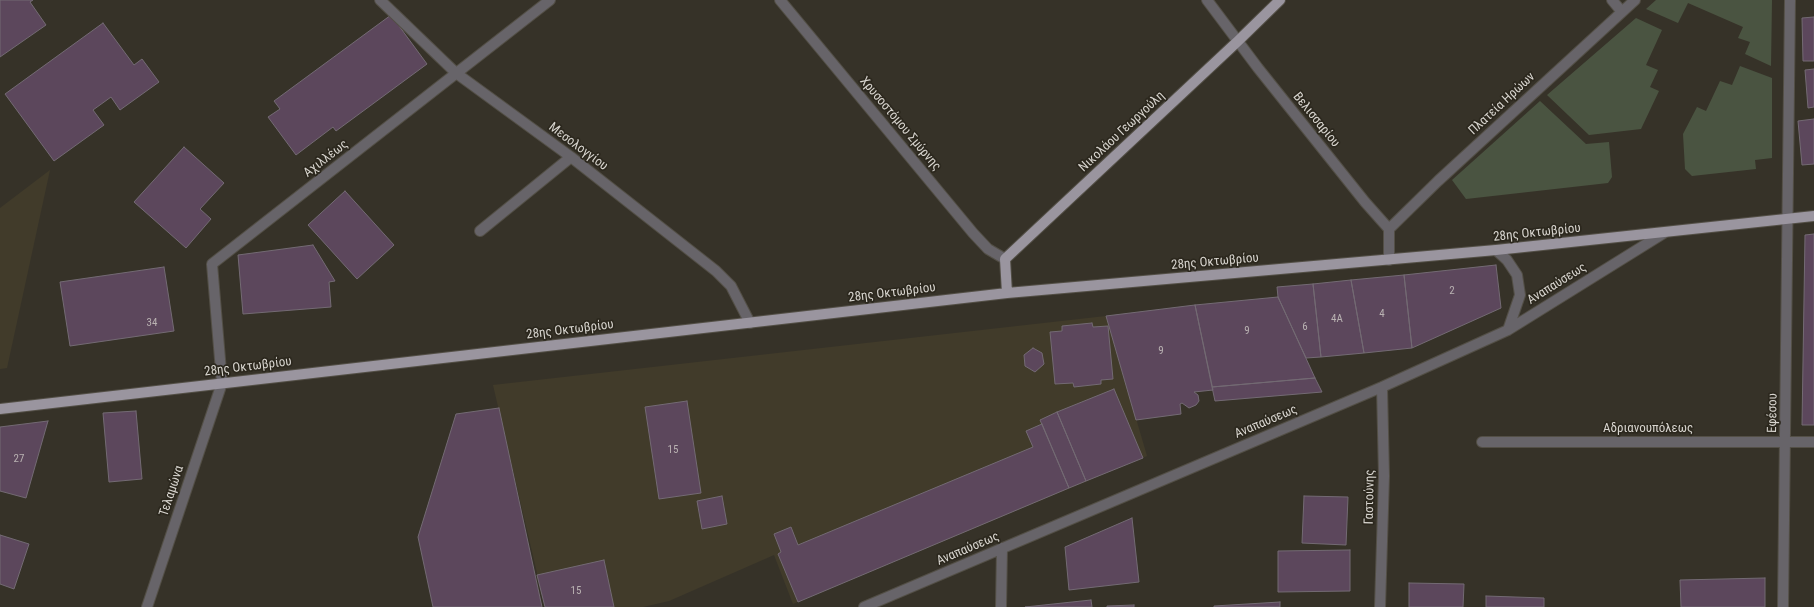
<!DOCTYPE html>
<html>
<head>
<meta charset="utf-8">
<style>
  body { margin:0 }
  canvas { display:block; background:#363228 }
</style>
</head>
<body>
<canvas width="1814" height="607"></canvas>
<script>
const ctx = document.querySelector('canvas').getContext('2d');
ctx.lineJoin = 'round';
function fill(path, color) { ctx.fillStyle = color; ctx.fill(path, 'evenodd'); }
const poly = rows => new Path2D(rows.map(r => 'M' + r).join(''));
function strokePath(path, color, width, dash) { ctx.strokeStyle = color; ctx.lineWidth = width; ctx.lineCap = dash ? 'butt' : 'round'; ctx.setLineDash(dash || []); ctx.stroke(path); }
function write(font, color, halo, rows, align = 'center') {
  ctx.font = font + ' "Roboto Condensed",sans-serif'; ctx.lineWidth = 3.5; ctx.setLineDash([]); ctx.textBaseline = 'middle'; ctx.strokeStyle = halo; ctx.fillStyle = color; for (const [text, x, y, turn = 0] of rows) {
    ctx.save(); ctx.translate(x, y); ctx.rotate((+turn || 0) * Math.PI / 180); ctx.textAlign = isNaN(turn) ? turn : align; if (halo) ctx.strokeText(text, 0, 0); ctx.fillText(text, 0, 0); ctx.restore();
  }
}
const built = poly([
  [50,170,7,368,0,369,0,208],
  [1106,316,1147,456,793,604,774,555,669,601,643,607,545,607,493,385]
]);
const green = poly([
  [1656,0,1772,0,1771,66,1745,54,1750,42,1738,38,1743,27,1688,3,1678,23,1646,9],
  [1636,18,1662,30,1646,65,1658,70,1650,87,1659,91,1641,129,1589,135,1547,95],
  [1740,66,1772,78,1772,158,1755,160,1756,169,1692,176,1685,169,1683,134,1697,107,1706,111,1720,81,1732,85],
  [1540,101,1586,144,1609,142,1612,177,1608,183,1466,199,1452,180]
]);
const building = poly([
  [0,0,33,0,30,2,46,25,0,57,0,0],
  [391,15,427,64,336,131,333,127,296,155,268,117,280,109,274,101,391,15],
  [1814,17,1814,61,1803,61,1802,18,1814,17],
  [103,23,134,65,142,59,159,82,120,110,111,97,93,110,104,125,54,161,5,94,103,23],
  [1814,69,1814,107,1808,108,1805,70,1814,69],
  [1814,119,1814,164,1802,165,1798,121,1814,119],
  [184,147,224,183,200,209,211,219,186,248,134,202,184,147],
  [345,191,394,245,357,279,308,225,345,191],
  [1814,234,1814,425,1802,425,1805,235,1814,234],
  [313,245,335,281,329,282,331,307,243,314,238,255,313,245],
  [1496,265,1501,308,1412,348,1404,275,1496,265],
  [164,267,174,331,70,346,60,282,164,267],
  [1404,275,1412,348,1364,353,1351,280,1404,275],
  [1351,280,1364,353,1321,357,1313,284,1351,280],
  [1313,284,1321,357,1306,358,1278,297,1277,287,1313,284],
  [1278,297,1315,378,1212,387,1195,305,1278,297],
  [1195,305,1213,390,1194,392,1198,395,1199,401,1196,405,1189,408,1182,403,1180,404,1181,414,1136,420,1106,316,1195,305],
  [1092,323,1093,327,1108,326,1113,379,1101,380,1101,384,1074,387,1073,383,1055,384,1050,332,1062,331,1062,326,1092,323],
  [1033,348,1042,353,1044,364,1035,372,1025,366,1024,355,1033,348],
  [1315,378,1322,392,1215,401,1212,387,1315,378],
  [1114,389,1143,458,1086,481,1057,412,1114,389],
  [687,401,701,493,659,499,645,407,687,401],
  [499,408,542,607,433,607,418,537,456,414,499,408],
  [136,411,142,479,109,482,103,413,136,411],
  [1057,412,1086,481,1069,488,1040,420,1057,412],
  [48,421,26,498,0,491,0,427,48,421],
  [1042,424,1069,488,798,602,778,554,781,552,774,534,791,527,798,545,1033,447,1026,431,1042,424],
  [722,496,727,524,702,529,697,501,722,496],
  [1304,496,1348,497,1346,545,1302,543,1304,496],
  [1132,518,1139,582,1069,590,1065,547,1132,518],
  [0,535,29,544,14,589,0,584,0,535],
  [1350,550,1350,591,1278,592,1278,551,1350,550],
  [604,560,614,607,545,607,537,575,604,560],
  [1765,578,1765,607,1681,607,1680,580,1765,578],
  [1409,583,1464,584,1463,607,1409,607,1409,583],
  [1486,596,1544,598,1544,607,1486,607,1486,596],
  [1091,600,1092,607,1025,607,1091,600],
  [1280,602,1280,607,1214,607,1214,606,1280,602],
  [1134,605,1134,607,1107,607,1107,606,1134,605]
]);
const minor = poly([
  [380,0,456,73,571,157,716,271,731,286,750,323],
  [780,0,973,233,988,249,1005,259],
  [1207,0,1258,68,1365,202,1389,229,1389,260],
  [1612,0,1622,12],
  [1389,229,1438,181,1635,0],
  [480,231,571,157],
  [1496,250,1507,260,1517,275,1520,295,1508,330],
  [1482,442,1814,442],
  [147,607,222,383,212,264,550,0],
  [864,607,1382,387,1508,330,1664,233],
  [1001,607,1002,548],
  [1380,607,1384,476,1382,387],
  [1783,607,1790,0]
]);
const major = poly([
  [1007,293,1005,259,1238,41,1280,0],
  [0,409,1007,293,1496,250,1814,216]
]);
const numberNames = [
  ["2",1452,291],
  ["4",1382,314],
  ["4Α",1337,319],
  ["34",152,323],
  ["6",1305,327],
  ["9",1247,331],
  ["9",1161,351],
  ["15",673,450],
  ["27",19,459],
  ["15",576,591]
];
const streetNames = [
  ["Πλατεία Ηρώων",1502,104,-43],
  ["Βελισσαρίου",1316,120,51],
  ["Χρυσοστόμου Σμύρνης",900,124,50],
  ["Νικολάου Γεωργούλη",1122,132,-43],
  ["Μεσολογγίου",578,147,37],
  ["Αχιλλέως",326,159,-38],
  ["28ης Οκτωβρίου",1537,233,-6],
  ["28ης Οκτωβρίου",1215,262,-5],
  ["Αναπαύσεως",1557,284,-32],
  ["28ης Οκτωβρίου",892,293,-7],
  ["28ης Οκτωβρίου",570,330,-7],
  ["28ης Οκτωβρίου",248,367,-7],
  ["Εφέσου",1773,413,-89],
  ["Αναπαύσεως",1266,422,-23],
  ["Αδριανουπόλεως",1648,429],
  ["Τελαμώνα",172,491,-72],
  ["Γαστούνης",1370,497,-89],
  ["Αναπαύσεως",968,549,-23]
];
fill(built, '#413b2a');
fill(green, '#4a5441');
fill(building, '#5c475c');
strokePath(building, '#736a73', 1);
strokePath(minor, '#534f46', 12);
strokePath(major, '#534f46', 12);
strokePath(minor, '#676469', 10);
strokePath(major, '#9a959f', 10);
write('11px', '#b9b2b2', null, numberNames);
write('13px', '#d8d5cf', '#2c281e', streetNames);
</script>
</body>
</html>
